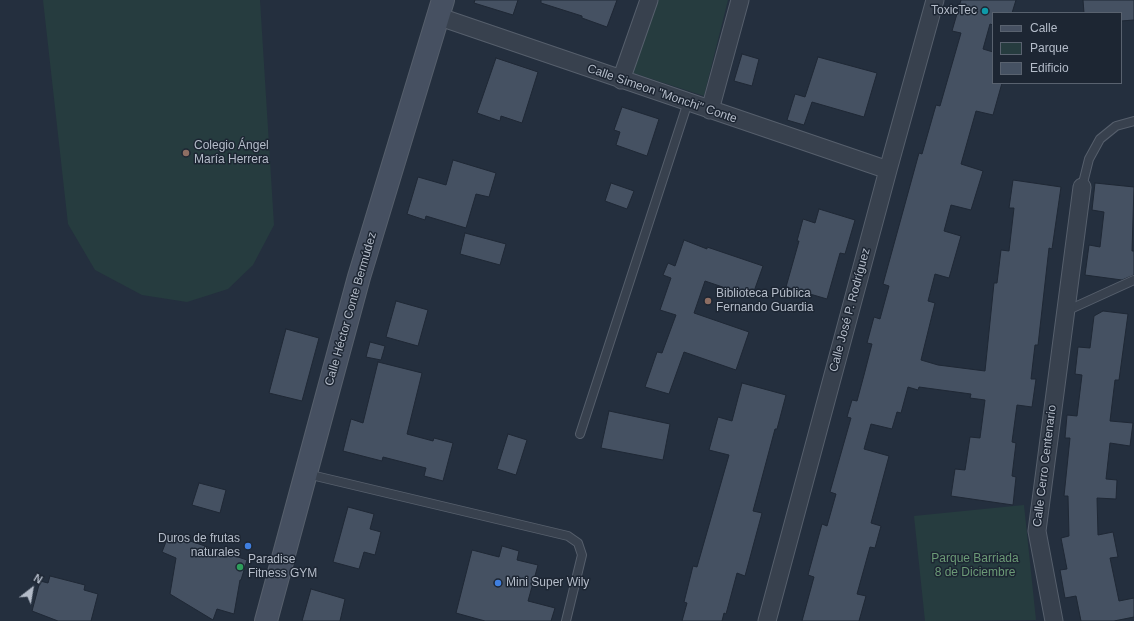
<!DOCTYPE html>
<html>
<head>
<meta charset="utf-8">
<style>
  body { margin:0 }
  #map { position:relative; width:1134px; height:621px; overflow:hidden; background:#242f3e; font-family:Helvetica,sans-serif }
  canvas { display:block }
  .legend { position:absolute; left:992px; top:12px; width:130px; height:72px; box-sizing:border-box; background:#1d2633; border:1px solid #59626f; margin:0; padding:5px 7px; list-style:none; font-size:12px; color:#b4bcc9 }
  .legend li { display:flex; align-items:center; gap:8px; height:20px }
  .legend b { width:20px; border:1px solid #59626f }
  .north { position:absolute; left:12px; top:569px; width:40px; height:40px; -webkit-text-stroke:3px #1d2633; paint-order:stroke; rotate:31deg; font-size:11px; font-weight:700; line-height:16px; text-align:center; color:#b4bcc9 }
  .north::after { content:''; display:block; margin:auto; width:14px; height:18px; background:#b4bcc9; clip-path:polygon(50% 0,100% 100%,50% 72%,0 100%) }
</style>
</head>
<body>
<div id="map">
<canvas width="1134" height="621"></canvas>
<ul class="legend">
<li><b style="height:5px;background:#465061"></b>Calle</li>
<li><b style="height:11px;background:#263c3f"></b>Parque</li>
<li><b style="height:11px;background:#455162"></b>Edificio</li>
</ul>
<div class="north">N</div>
</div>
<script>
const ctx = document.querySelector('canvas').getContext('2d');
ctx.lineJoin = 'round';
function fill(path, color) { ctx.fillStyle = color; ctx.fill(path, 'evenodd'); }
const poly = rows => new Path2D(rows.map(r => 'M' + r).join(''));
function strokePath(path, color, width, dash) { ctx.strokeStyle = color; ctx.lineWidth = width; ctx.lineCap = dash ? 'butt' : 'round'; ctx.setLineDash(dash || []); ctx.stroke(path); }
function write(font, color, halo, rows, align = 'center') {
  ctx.font = font + ' Helvetica,sans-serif'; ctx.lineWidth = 3; ctx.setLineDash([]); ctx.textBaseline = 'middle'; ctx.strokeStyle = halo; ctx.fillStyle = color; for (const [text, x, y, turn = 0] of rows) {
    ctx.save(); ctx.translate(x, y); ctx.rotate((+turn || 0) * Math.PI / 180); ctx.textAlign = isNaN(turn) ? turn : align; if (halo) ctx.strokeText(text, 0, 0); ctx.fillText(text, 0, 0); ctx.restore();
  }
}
const green = poly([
  [43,0,260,0,274,225,253,265,228,289,187,302,142,295,95,270,68,224],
  [655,0,728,0,704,96,630,72],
  [1024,505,1036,620,925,621,914,516]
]);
const building = poly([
  [475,0,518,0,513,15,474,3,475,0],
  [541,0,617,0,607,27,582,18,582,16,541,3,541,0],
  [961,0,1016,0,1012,13,993,13,993,25,990,24,983,49,993,52,993,83,1002,83,993,115,976,111,961,164,983,171,971,210,951,205,944,231,961,236,949,278,935,274,928,301,935,303,921,360,938,365,985,371,994,283,997,283,1001,250,1009,251,1014,208,1009,208,1013,180,1061,187,1052,249,1049,248,1038,345,1035,345,1031,379,1036,379,1032,407,1017,405,1012,442,1016,443,1012,476,1016,477,1013,505,951,496,955,469,965,470,970,437,980,438,985,400,970,398,971,394,919,387,918,390,908,387,901,413,897,412,892,429,871,424,864,449,889,456,871,523,881,526,875,548,870,547,857,594,866,596,859,621,802,621,814,577,808,575,822,524,827,526,836,494,830,492,851,418,847,417,852,400,857,401,864,375,872,344,867,343,874,317,880,319,889,286,883,284,919,153,922,154,936,105,940,106,961,33,952,31,961,0],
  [1083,0,1134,0,1134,20,1121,21,1121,13,1084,13,1083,0],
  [742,54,759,59,752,86,734,81,742,54],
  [818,57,877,73,864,117,812,102,804,125,787,120,795,94,805,97,818,57],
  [496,58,538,72,522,123,501,116,500,121,477,113,496,58],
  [622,107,659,119,647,156,616,145,620,132,614,130,622,107],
  [453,160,496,173,489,197,476,194,466,228,426,216,425,220,407,214,418,177,446,185,453,160],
  [611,183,634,191,627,209,605,201,611,183],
  [1095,183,1134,187,1132,251,1134,251,1134,275,1122,280,1085,275,1089,245,1100,247,1104,212,1092,210,1095,183],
  [819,209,855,220,845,254,840,253,827,299,786,287,799,241,797,241,803,219,815,223,819,209],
  [465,233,506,244,500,265,460,254,465,233],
  [684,240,707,249,707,247,763,266,752,297,705,281,694,313,749,332,736,370,684,352,669,394,645,387,657,352,662,353,676,315,660,310,671,278,663,275,668,263,675,266,684,240],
  [396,301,428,310,418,346,386,337,396,301],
  [1103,311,1128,314,1119,380,1115,380,1110,421,1133,423,1130,446,1110,443,1106,479,1117,480,1116,499,1097,498,1098,535,1113,532,1118,557,1110,558,1119,601,1134,598,1134,617,1114,621,1081,621,1076,596,1065,598,1060,570,1067,569,1061,538,1069,536,1068,496,1064,496,1070,438,1065,438,1067,415,1077,416,1082,375,1075,374,1078,347,1090,348,1094,316,1103,311],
  [286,329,319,338,302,401,269,393,286,329],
  [370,342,385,346,381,360,366,357,370,342],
  [378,362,422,373,407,434,433,441,434,438,453,443,443,481,424,476,426,468,383,457,382,461,343,451,351,419,363,423,378,362],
  [742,383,786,395,777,429,775,429,753,511,762,513,745,576,737,573,726,614,724,613,722,621,682,621,687,603,684,602,693,566,697,567,729,455,709,450,718,417,732,421,742,383],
  [609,411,670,424,663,460,601,448,609,411],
  [508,434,527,440,516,475,497,469,508,434],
  [199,483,226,490,220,513,192,505,199,483],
  [348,507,374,514,370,529,381,532,375,555,364,552,359,569,333,562,348,507],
  [169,534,247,560,241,580,240,580,234,614,217,609,213,620,170,594,176,558,162,552,169,534],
  [502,546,519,551,517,560,538,565,528,601,555,608,551,621,485,621,456,613,472,550,499,557,502,546],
  [50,576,85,585,84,590,98,594,91,621,58,621,32,611,40,581,48,583,50,576],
  [311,589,345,599,340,621,302,621,311,589]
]);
const lane = poly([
  [1082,187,1089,159,1100,139,1116,126,1134,121],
  [1066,311,1134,280],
  [580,434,688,102],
  [307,474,568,536,578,543,582,555,566,621]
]);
const street = poly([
  [437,16,888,170],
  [621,80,649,0],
  [710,110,740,0],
  [767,621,888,170,935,0],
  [1054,621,1037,531,1082,187]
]);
const secondary = poly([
  [266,621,359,277,443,0]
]);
const markers = [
  [985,11,4,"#0f9aa8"],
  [186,153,4,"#8d6e63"],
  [708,301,4,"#8d6e63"],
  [248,546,4,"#3f7fe0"],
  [240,567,4,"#2e9e5b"],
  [498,583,4,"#3f7fe0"]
];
const poiNames = [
  ["ToxicTec",977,11,"right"],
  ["Colegio Ángel",194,146],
  ["María Herrera",194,160],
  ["Biblioteca Pública",716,294],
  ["Fernando Guardia",716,308],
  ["Duros de frutas",240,539,"right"],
  ["naturales",240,553,"right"],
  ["Paradise",248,560],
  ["Fitness GYM",248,574],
  ["Mini Super Wily",506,583]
];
const streetNames = [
  ["Calle Simeon \"Monchi\" Conte",662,94,19],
  ["Calle Héctor Conte Bermúdez",351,309,-74],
  ["Calle José P. Rodríguez",850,310,-75],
  ["Calle Cerro Centenario",1045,466,-83]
];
const parkNames = [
  ["Parque Barriada",975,559],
  ["8 de Diciembre",975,573]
];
fill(green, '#263c3f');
fill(building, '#455162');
strokePath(building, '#1f2835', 1);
strokePath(lane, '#565f6c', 10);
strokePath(street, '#565f6c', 19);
strokePath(secondary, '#565f6c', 24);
strokePath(lane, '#38414e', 8);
strokePath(street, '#38414e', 17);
strokePath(secondary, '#465061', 22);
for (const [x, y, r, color] of markers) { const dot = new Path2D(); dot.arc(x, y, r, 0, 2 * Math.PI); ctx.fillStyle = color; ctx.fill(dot); strokePath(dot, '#1d2633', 1.5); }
write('12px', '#b4bcc9', '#1d2633', poiNames, 'left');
write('12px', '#b4bcc9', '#1d2633', streetNames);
write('12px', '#6b9a76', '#1d2633', parkNames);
</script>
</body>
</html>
